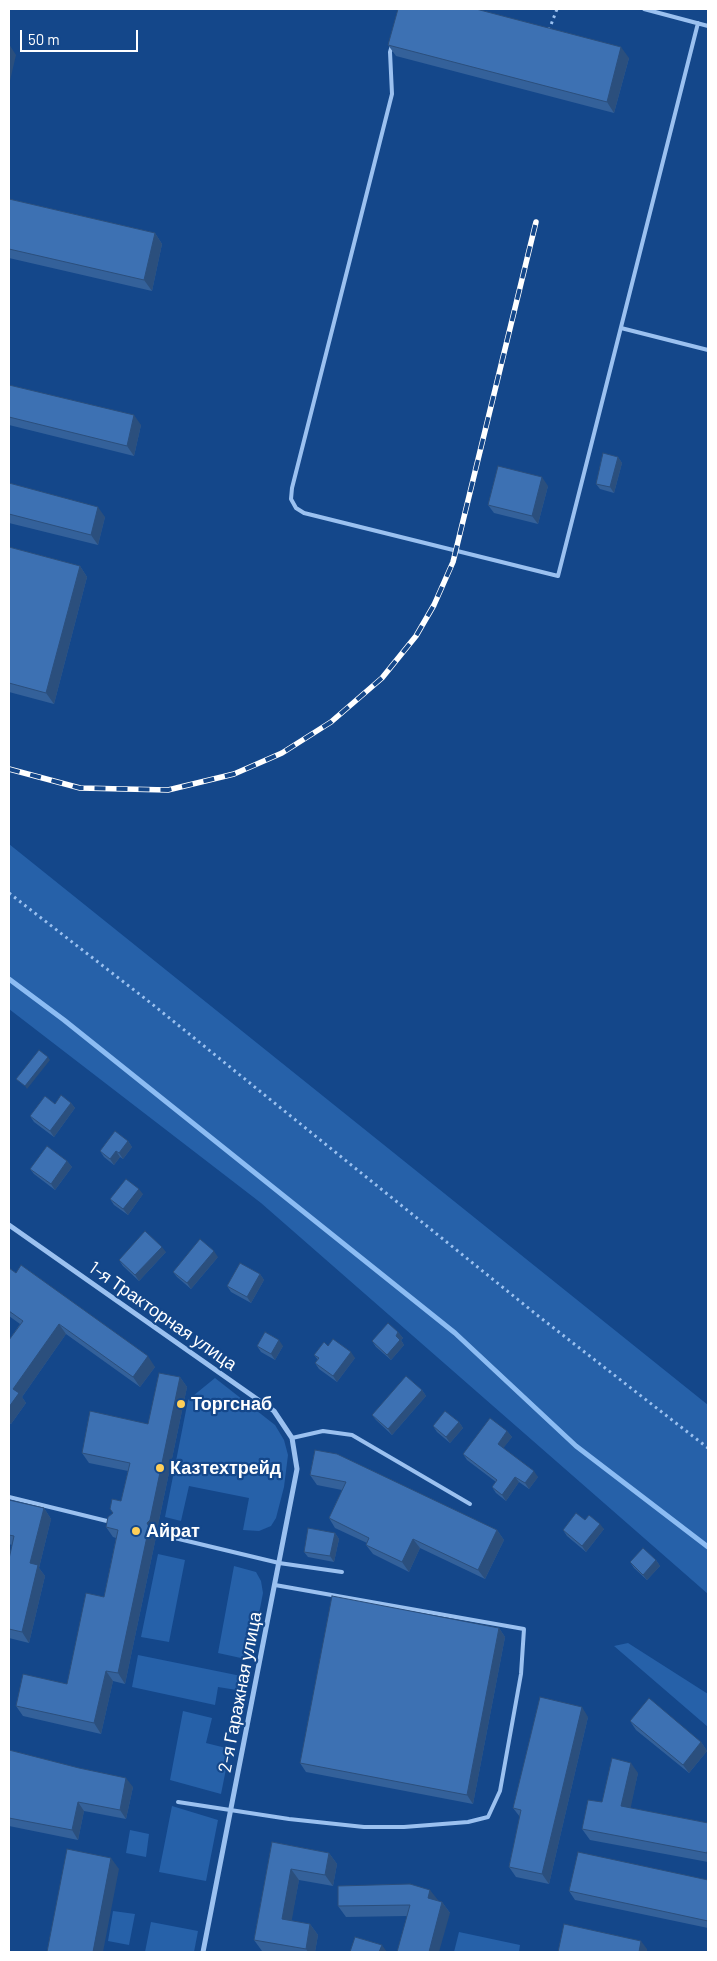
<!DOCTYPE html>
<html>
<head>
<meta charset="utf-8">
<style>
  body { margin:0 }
  #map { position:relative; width:717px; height:1961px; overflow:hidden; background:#14478a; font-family:Barlow,sans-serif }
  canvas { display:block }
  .frame { position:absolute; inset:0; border:10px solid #fff; pointer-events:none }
  .scale { position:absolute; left:20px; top:30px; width:118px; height:22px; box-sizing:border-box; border:2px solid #fff; border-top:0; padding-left:6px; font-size:15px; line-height:18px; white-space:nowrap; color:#fff; -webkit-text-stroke:4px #14478a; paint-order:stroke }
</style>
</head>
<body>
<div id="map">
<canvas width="717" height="1961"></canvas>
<div class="frame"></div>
<div class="scale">50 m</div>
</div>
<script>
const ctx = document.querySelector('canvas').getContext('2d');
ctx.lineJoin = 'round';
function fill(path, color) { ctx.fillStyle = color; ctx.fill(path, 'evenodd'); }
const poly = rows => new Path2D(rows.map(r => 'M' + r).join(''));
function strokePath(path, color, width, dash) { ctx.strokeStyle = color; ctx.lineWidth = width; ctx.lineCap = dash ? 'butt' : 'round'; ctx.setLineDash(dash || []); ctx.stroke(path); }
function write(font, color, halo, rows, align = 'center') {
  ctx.font = font + ' Barlow,sans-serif'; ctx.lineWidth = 4.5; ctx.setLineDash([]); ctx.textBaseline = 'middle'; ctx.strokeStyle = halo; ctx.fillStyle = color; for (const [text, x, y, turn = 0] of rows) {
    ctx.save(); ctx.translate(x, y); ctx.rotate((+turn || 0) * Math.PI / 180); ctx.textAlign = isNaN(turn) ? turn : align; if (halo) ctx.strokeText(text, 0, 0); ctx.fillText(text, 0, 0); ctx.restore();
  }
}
const green = poly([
  [9,844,708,1405,708,1594,261,1203,9,1009],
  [215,1378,275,1425,284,1440,288,1455,284,1487,276,1518,271,1526,259,1531,243,1530,249,1498,189,1486,181,1521,165,1517,188,1400],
  [158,1554,185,1560,169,1642,141,1637],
  [234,1566,256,1572,261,1581,263,1593,250,1660,218,1653],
  [628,1643,708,1694,708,1727,614,1646],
  [138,1655,246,1677,243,1691,218,1687,215,1705,132,1687],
  [183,1711,212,1718,206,1743,230,1749,221,1794,170,1780],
  [172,1806,218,1820,206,1881,159,1872],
  [130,1830,149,1834,146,1857,126,1853],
  [113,1911,135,1914,129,1945,108,1941],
  [151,1922,198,1931,194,1952,145,1952],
  [459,1932,520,1945,519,1952,454,1952]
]);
const stream = poly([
  [9,979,64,1020,455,1333,576,1446,708,1547]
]);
const path = poly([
  [549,30,557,9],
  [9,893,152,1004,537,1315,708,1448]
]);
const lane = poly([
  [644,9,708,26],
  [392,45,390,52,392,94,292,488,291,499,296,508,304,513,558,576,698,23],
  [621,328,708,350],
  [292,1438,323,1431,352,1435,470,1504],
  [9,1497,111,1522],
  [158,1534,279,1563,342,1572],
  [178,1802,289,1819,364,1827,404,1827,468,1822,488,1817,500,1791,521,1674,524,1629,275,1585]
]);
const street = poly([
  [9,1225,274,1411,292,1438,297,1469,203,1952]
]);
const rail = poly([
  [9,769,80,788,168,790,234,774,282,753,331,722,382,678,416,636,434,605,453,562,536,222]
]);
const wall = poly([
  [388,45,629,58,614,113,396,56],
  [9,199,155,233,162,244,152,291,9,258],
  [9,385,141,425,134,456,9,425],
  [618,457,622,463,614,493,600,489,596,484],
  [9,483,105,517,98,545,9,523],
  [548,486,538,524,494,513,488,505],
  [9,547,80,566,87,577,54,704,9,692],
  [71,1103,75,1108,54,1137,34,1122,30,1116,55,1104],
  [128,1141,132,1147,123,1159,120,1157,114,1165,104,1157,100,1151],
  [67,1161,72,1167,55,1190,34,1174,30,1169],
  [143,1194,128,1215,114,1205,110,1199],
  [166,1252,139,1281,123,1266,119,1260],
  [218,1257,191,1289,177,1277,173,1272],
  [9,1268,155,1367,140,1387,66,1334,22,1397,26,1403,11,1424,9,1423,9,1340,20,1324,9,1316],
  [260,1274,264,1280,251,1303,231,1292,227,1286],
  [398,1332,403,1338,401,1340,404,1345,391,1360,376,1347,372,1341],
  [257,1346,283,1346,275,1360,261,1352],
  [328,1346,355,1358,337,1382,319,1369,315,1363,318,1360,314,1355],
  [180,1377,187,1387,157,1530,154,1534,156,1537,125,1684,113,1681,101,1734,23,1716,16,1706,67,1684,104,1597,116,1538,113,1537,106,1527,113,1513,121,1501,128,1471,89,1463,82,1453,148,1424],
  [422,1390,426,1396,392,1435,376,1420,372,1415],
  [459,1422,463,1428,450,1443,437,1432,433,1426],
  [507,1431,512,1437,503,1448,538,1477,529,1489,519,1482,506,1501,496,1493,492,1487,496,1482,467,1460,463,1454],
  [315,1450,497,1530,504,1540,485,1579,420,1548,409,1572,373,1554,366,1545,367,1543,335,1528,329,1518,342,1490,317,1485,310,1475],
  [9,1500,44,1508,51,1519,39,1568,45,1576,29,1643,9,1638,9,1559,12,1545,9,1544],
  [585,1520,604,1529,586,1552,567,1536,563,1530],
  [335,1533,339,1539,334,1562,308,1557,304,1552],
  [656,1560,660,1566,647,1580,634,1568,630,1562],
  [499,1628,505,1637,473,1804,306,1772,300,1763],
  [588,1717,549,1884,516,1877,509,1867,520,1817,513,1808],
  [630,1721,701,1742,707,1751,689,1773,636,1730],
  [9,1750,133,1787,126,1819,84,1811,78,1840,9,1826],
  [638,1773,630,1808,708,1823,708,1862,590,1840,582,1829,602,1802],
  [272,1842,329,1853,337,1864,333,1886,299,1880,291,1921,310,1924,318,1935,315,1952,268,1952,262,1951,254,1940],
  [708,1880,708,1928,575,1900,569,1891],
  [438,1900,437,1901,442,1902,450,1913,407,1916,346,1917,338,1906]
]);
const shadedWall = poly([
  [9,44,16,55,9,85],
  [621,47,629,58,614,113,607,102],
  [155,233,162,244,152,291,144,280],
  [134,415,141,425,134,456,127,446],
  [618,457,622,463,614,493,610,487],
  [542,477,548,486,538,524,532,516],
  [98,507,105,517,98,545,91,535],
  [80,566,87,577,54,704,46,693],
  [48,1057,50,1060,27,1089,25,1086],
  [71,1103,75,1108,54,1137,50,1131],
  [128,1141,132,1147,123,1159,119,1153],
  [116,1151,120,1157,114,1165,110,1159],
  [67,1161,72,1167,55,1190,51,1184],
  [139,1189,143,1194,128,1215,123,1209],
  [162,1247,166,1252,139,1281,135,1275],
  [214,1251,218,1257,191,1289,187,1283],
  [260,1274,264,1280,251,1303,247,1297],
  [59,1324,66,1334,22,1397,26,1403,11,1424,9,1422,9,1407,13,1389],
  [398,1332,403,1338,401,1340,404,1345,391,1360,387,1355,396,1336],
  [279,1340,283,1346,275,1360,271,1354],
  [351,1352,355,1358,337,1382,333,1376],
  [148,1356,155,1367,140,1387,133,1377],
  [180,1377,187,1387,157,1530,154,1534,156,1537,125,1684,118,1673,147,1523],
  [422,1390,426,1396,392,1435,388,1429],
  [459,1422,463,1428,450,1443,446,1437],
  [507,1431,512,1437,502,1450,498,1444],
  [534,1471,538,1477,529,1489,525,1483],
  [515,1477,519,1482,506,1501,502,1495],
  [44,1508,51,1519,39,1568,45,1576,29,1643,22,1632,30,1563],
  [600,1524,604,1529,586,1552,582,1546],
  [497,1530,504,1540,485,1579,478,1570],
  [335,1533,339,1539,334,1562,330,1556],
  [413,1539,420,1548,409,1572,402,1562],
  [656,1560,660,1566,647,1580,643,1575],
  [499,1628,505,1637,473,1804,467,1795],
  [106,1671,113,1681,101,1734,94,1723],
  [582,1707,588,1717,549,1884,542,1874],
  [701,1742,707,1751,689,1773,683,1765],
  [631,1763,638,1773,629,1816,621,1806],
  [126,1778,133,1787,126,1819,120,1810],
  [78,1802,84,1811,78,1840,72,1830],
  [329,1853,337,1864,333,1886,325,1875],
  [111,1858,119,1869,103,1952,93,1952],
  [291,1869,299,1880,290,1930,282,1919],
  [430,1890,438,1900,435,1909,428,1898],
  [442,1902,450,1913,439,1952,429,1952],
  [310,1924,318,1935,315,1952,308,1952,306,1949],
  [641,1941,647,1949,647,1952,639,1952],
  [382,1945,387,1952,379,1952]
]);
const building = poly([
  [398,9,476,9,621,47,607,102,388,45,398,9],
  [9,199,155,233,144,280,9,249,9,199],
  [9,385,134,415,127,446,9,417,9,385],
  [603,453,618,457,610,487,596,484,603,453],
  [498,466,542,477,532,516,488,505,498,466],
  [9,483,98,507,91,535,9,514,9,483],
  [9,547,80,566,46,693,9,683,9,547],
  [39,1050,48,1057,25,1086,16,1079,39,1050],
  [61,1095,71,1103,50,1131,30,1116,45,1096,55,1104,61,1095],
  [115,1131,128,1141,119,1153,116,1151,110,1159,100,1151,115,1131],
  [47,1146,67,1161,51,1184,30,1169,47,1146],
  [126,1179,139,1189,123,1209,110,1199,126,1179],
  [145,1231,162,1247,135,1275,119,1260,145,1231],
  [200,1239,214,1251,187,1283,173,1272,200,1239],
  [240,1263,260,1274,247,1297,227,1286,240,1263],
  [21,1265,148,1356,133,1377,59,1324,13,1389,19,1393,9,1407,9,1340,23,1321,9,1311,9,1268,16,1273,21,1265],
  [388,1323,398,1332,396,1336,400,1340,387,1355,372,1341,388,1323],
  [265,1332,279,1340,271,1354,257,1346,265,1332],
  [333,1339,351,1352,333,1376,315,1363,319,1358,314,1355,324,1342,328,1346,333,1339],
  [159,1373,180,1377,150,1520,147,1523,149,1527,118,1673,106,1671,94,1723,16,1706,23,1674,67,1684,86,1593,104,1597,118,1530,106,1527,108,1517,113,1513,110,1509,112,1499,121,1501,130,1463,82,1453,90,1411,148,1424,159,1373],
  [406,1376,422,1390,388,1429,372,1415,406,1376],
  [445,1411,459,1422,446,1437,433,1426,445,1411],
  [490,1418,507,1431,498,1444,534,1471,525,1483,515,1477,502,1495,492,1487,497,1480,463,1454,490,1418],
  [315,1450,337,1454,497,1530,478,1570,413,1539,402,1562,366,1545,369,1538,329,1518,346,1482,310,1475,315,1450],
  [9,1500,44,1508,30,1563,38,1565,22,1632,9,1629,9,1559,14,1536,9,1535,9,1500],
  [576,1513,585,1520,589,1515,600,1524,582,1546,563,1530,576,1513],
  [308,1528,335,1533,330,1556,304,1552,308,1528],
  [643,1548,656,1560,643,1575,630,1562,643,1548],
  [332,1596,499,1628,467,1795,300,1763,332,1596],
  [540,1697,582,1707,542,1874,509,1867,521,1810,513,1808,540,1697],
  [649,1698,701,1742,683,1765,630,1721,649,1698],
  [9,1750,79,1768,126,1778,120,1810,78,1802,72,1830,9,1818,9,1750],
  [612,1758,631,1763,621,1806,708,1823,708,1848,707,1853,582,1829,588,1800,602,1802,612,1758],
  [272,1842,329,1853,325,1875,291,1869,282,1919,310,1924,306,1949,254,1940,272,1842],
  [67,1849,111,1858,93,1952,47,1952,67,1849],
  [578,1852,708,1880,708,1921,569,1891,578,1852],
  [410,1884,430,1890,428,1898,442,1902,429,1952,397,1952,410,1905,338,1906,338,1886,410,1884],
  [564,1924,641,1941,639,1952,558,1952,564,1924],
  [355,1937,382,1945,379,1952,350,1952,355,1937]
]);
const markers = [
  [181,1404,5,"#ffcf59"],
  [160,1468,5,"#ffcf59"],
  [136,1531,5,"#ffcf59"]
];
const streetNames = [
  ["1-я Тракторная улица",163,1316,35],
  ["2-я Гаражная улица",240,1692,-79]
];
const poiNames = [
  ["Торгснаб",191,1404],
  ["Казтехтрейд",170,1468],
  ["Айрат",146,1531]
];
fill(green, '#2661a9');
strokePath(stream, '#8cbcf3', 5);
strokePath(path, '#9bc1f0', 3, [2.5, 4]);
strokePath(lane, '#9bc1f0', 4);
strokePath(street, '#9bc1f0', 5);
strokePath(rail, '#fff', 5.5);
strokePath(rail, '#14478a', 4, [11]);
fill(wall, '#34619a');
fill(shadedWall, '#2b4f7d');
fill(building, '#3d71b3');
strokePath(building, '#2b4f7d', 1);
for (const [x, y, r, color] of markers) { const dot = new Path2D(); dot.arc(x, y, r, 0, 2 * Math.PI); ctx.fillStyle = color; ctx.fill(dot); strokePath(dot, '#14478a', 2); }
write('18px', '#fff', '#14478a', streetNames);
write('bold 18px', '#fff', '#14478a', poiNames, 'left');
</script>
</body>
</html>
